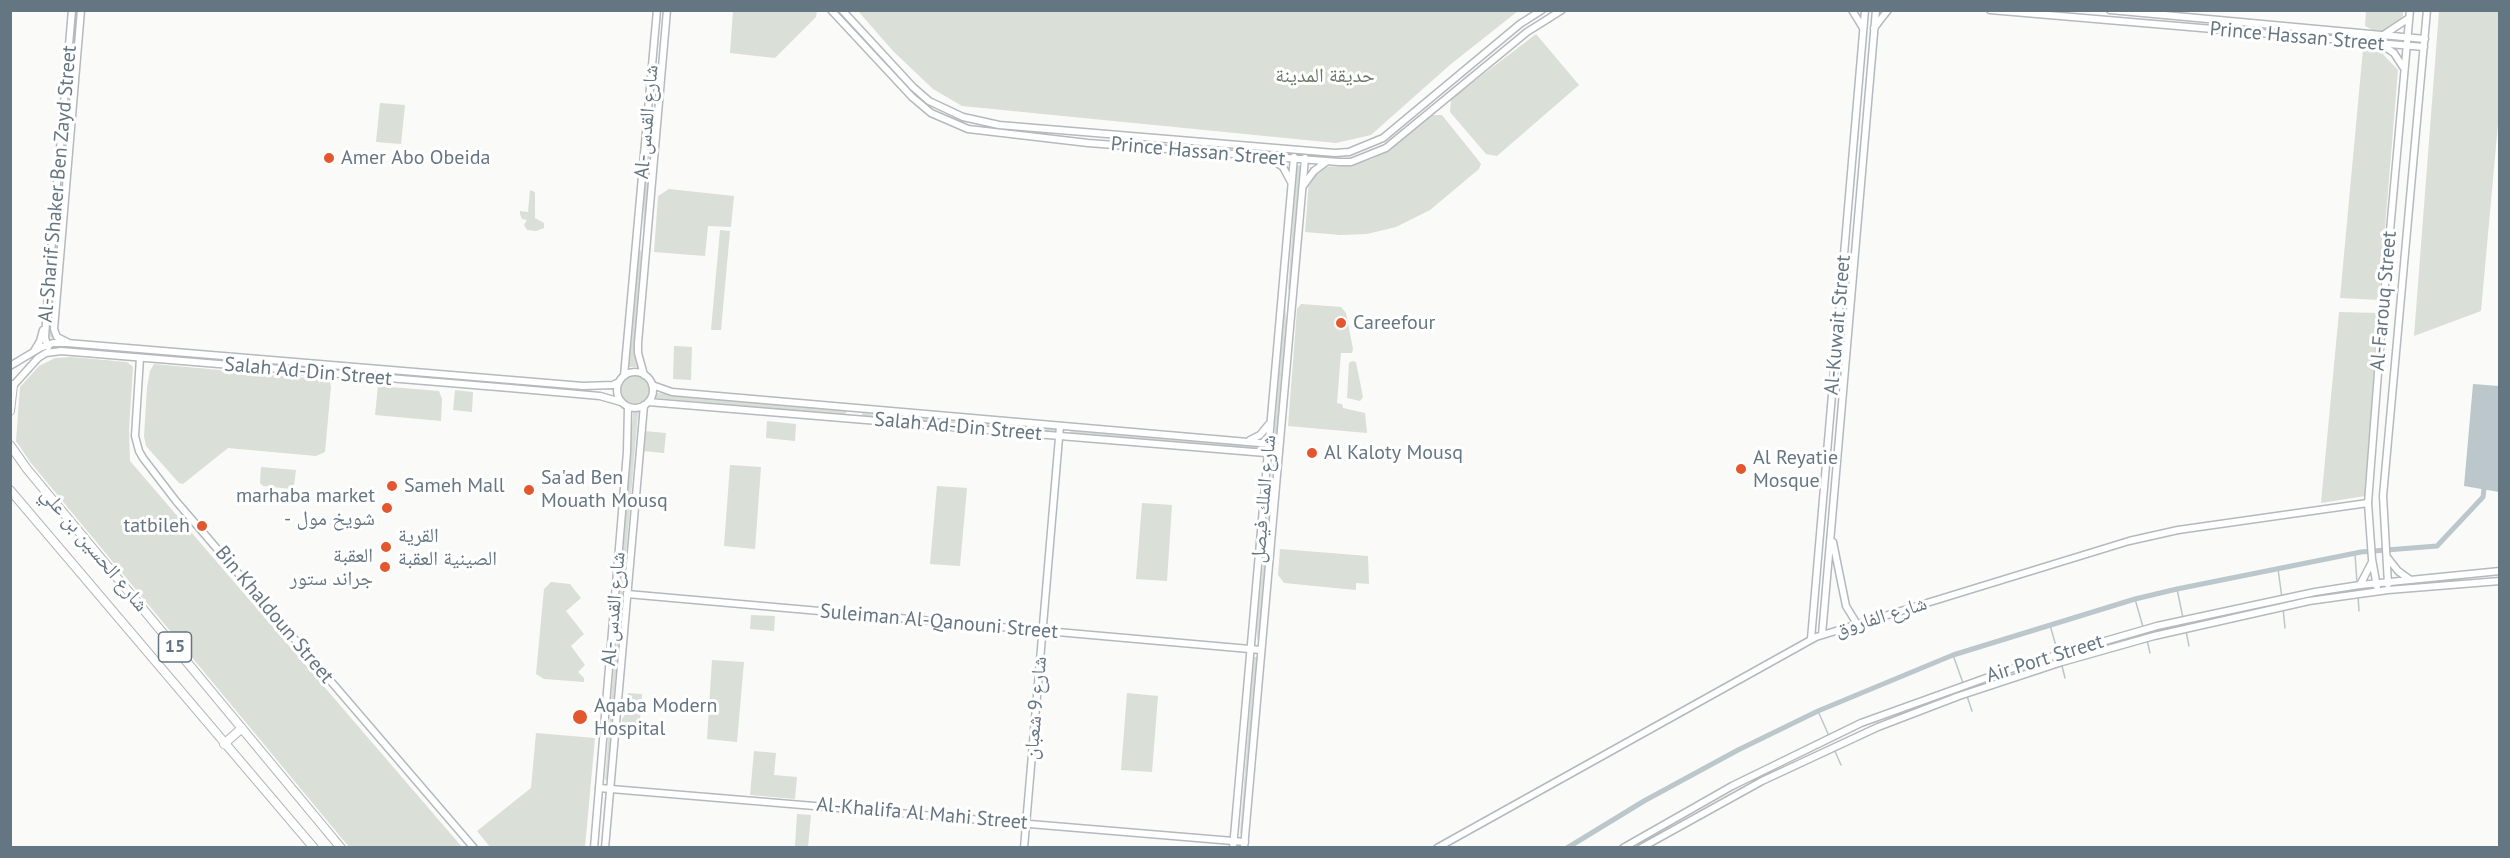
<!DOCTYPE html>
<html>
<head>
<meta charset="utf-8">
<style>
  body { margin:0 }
  #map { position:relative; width:2510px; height:858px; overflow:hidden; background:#fafaf8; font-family:"PT Sans",sans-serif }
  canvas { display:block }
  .frame { position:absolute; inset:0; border:12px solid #657683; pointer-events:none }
</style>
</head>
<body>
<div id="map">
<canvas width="2510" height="858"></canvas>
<div class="frame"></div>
</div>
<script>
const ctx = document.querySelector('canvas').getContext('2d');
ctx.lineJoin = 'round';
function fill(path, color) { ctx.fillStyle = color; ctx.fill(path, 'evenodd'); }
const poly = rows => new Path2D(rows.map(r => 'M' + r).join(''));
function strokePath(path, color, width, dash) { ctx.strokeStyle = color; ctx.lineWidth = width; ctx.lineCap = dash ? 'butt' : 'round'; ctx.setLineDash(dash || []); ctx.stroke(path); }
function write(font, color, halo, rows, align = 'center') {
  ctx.font = font + ' "PT Sans","Noto Naskh Arabic",sans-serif'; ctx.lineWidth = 6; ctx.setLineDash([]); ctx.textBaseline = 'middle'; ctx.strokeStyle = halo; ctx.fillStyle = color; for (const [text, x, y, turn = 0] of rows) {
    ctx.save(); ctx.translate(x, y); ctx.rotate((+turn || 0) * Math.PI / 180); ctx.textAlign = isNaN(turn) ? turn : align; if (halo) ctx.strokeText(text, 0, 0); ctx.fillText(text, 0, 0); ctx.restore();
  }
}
const green = poly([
  [733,11,817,10,817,11,816,17,775,58,730,53],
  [858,11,1518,11,1451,64,1371,135,1336,143,962,106,933,89,893,51],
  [2366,11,2403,11,2403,16,2382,35,2365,26],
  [2439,11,2499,11,2499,113,2481,311,2414,336],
  [1536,34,1579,85,1497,156,1486,154,1450,112,1451,99],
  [2363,49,2379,50,2398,70,2379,300,2340,298],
  [655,76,653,107,655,110,643,237,644,191],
  [380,103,405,105,401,144,376,142],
  [1431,115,1442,115,1478,160,1481,164,1479,169,1430,210,1396,227,1367,234,1340,235,1305,232,1310,167,1350,166,1372,159,1392,148],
  [1297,165,1300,166,1290,289,1288,289],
  [60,168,62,168,52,330,58,339,48,337],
  [669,189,734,196,731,227,708,226,705,256,654,252,658,196],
  [530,190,535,192,535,218,544,223,544,228,536,231,527,230,524,225,527,220,522,219,520,214,520,211,528,212],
  [720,230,730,231,721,330,711,330],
  [639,250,641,251,641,274,635,348,638,367,629,367],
  [1285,301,1287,335,1276,440,1274,435],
  [1301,304,1341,307,1346,313,1353,349,1352,353,1341,353,1337,403,1342,404,1343,408,1365,413,1367,433,1288,426,1297,309],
  [2339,312,2378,313,2365,496,2321,503],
  [60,346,68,346,228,359,225,361,60,348],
  [674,346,692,347,691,380,673,379],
  [71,357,127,362,133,367,129,430,130,461,462,847,349,847,31,463,16,441,20,387,39,366,55,358],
  [1352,361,1356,362,1363,397,1360,401,1347,398,1349,363],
  [240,362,269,364,273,362,511,384,240,365],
  [154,364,329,380,331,386,325,452,316,456,228,448,183,484,179,483,146,446,144,436,147,387,150,371],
  '620 390a15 15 0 1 1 30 0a15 15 0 1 1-30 0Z',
  [378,386,439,391,442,399,441,421,375,415],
  [455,390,473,392,472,412,453,410],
  [656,393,845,411,847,412,844,415,656,398],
  [635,412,638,413,607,779,605,780,633,413],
  [862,413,1056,428,1055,433,862,417],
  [767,421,796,424,795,441,766,438],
  [644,431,666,433,664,453,643,451],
  [1071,431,1259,447,1263,450,1071,435,1069,433],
  [1273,460,1261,630,1257,641,1257,625],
  [730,465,761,467,755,549,724,546],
  [261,467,296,470,294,485,291,489,263,486,260,483],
  [937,486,967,488,960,566,930,564],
  [1142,503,1172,505,1167,581,1136,579],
  [1280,549,1368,556,1369,584,1356,583,1356,590,1284,583,1278,575],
  [551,582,570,584,581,598,566,611,584,634,571,646,585,665,578,672,584,678,584,682,544,679,536,674,544,589],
  [751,615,775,616,774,631,750,629],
  [1254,657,1257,657,1241,834,1240,833],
  [712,660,744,662,737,742,707,739],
  [628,693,642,694,639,734,620,733,622,719,626,713],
  [1127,693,1158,696,1152,772,1121,770],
  [536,733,595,738,585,847,490,847,477,831,531,788],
  [754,751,776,753,774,775,797,777,795,799,750,795],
  [797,814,811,815,808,847,795,846]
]);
const water = poly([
  [2473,384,2499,386,2499,492,2464,486]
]);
const stream = poly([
  [2355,554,2357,583],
  [2278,569,2282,598],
  [2177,589,2183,618],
  [2358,596,2359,611],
  [2135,599,2143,627],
  [2283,608,2285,628],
  [2050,625,2058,653],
  [2186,631,2189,646],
  [2147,640,2150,653],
  [1953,655,1963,683],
  [2062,666,2065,678],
  [1967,696,1972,711],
  [1818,711,1829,736],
  [1834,749,1841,765]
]);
const canal = poly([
  [1567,848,1644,801,1738,750,1818,711,1953,655,2135,599,2177,589,2361,552,2437,546,2483,497,2484,489]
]);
const secondary = poly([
  [140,358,135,436,139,451,143,458,176,501,474,848],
  [1833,542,1846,606,1857,624],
  [627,594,1261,650],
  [1822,635,1876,10],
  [1811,639,1865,10],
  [599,788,1245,842],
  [1024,848,1060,426],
  [1437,848,1816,637,2129,541,2178,530,2368,503]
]);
const primary = poly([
  [831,10,912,97,931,113,968,129,1088,143,1339,162,1351,162,1386,148,1527,32,1562,10],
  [842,10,913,87,929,101,963,117,999,125,1335,153,1349,152,1383,138,1520,24,1542,10],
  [1852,10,1863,28],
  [1990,10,2424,47],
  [2110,10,2425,39],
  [1874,28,1888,10],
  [2385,34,2409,18],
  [2382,45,2394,53,2403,67],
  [1270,159,1283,167,1291,182],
  [1303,186,1314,171,1326,162],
  [67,342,57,337,54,329,81,10],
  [48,347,45,338,49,276,72,10],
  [34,351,40,341,43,330],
  [10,366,40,348,53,343,67,343,583,386,613,385,619,382],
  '617 390a18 18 0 1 1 36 0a18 18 0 1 1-36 0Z',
  [644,375,638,353,638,343,667,10],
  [624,376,657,10],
  [652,385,672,392,1271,444],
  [11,388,38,358,46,353,61,351,510,388,600,396,621,402],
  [648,402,1278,454],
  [1250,440,1260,435,1269,424],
  [2387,557,2398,571,2409,579],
  [2388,584,2383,496,2427,10],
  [2360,585,2372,562],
  [2377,587,2372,559,2368,503,2383,308,2410,10],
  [594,848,627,452,628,407],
  [605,848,644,405],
  [1233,848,1294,157],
  [1244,848,1305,158],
  [1623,848,1732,786,1861,723,2022,665,2157,626,2315,592,2360,585,2500,571],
  [1641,848,1762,781,1878,727,1959,696,2062,662,2154,636,2309,601,2388,590,2500,581]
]);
const highway = poly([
  [10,411,13,385],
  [10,445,27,469,341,848],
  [10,490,314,848],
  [224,744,242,728]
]);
const markers = [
  [329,158,6,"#e4572e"],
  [1341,323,6,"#e4572e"],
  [1312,453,6,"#e4572e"],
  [1741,469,6,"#e4572e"],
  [392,486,6,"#e4572e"],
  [529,490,6,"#e4572e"],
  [387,508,6,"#e4572e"],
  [202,526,6,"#e4572e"],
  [386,547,6,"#e4572e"],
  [385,567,6,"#e4572e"],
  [580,717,8,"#e4572e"]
];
const shields = [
  [175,647,33]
];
const shieldNames = [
  ["15",175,647]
];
const streetNames = [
  ["Prince Hassan Street",2297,37,5],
  ["Al-شارع القدس",647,122,-85],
  ["Prince Hassan Street",1198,152,5],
  ["Al-Sharif Shaker Ben Zayd Street",58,184,-85],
  ["Al-Farouq Street",2384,301,-85],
  ["Al-Kuwait Street",1838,325,-85],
  ["Salah Ad-Din Street",308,372,5],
  ["Salah Ad-Din Street",958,427,5],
  ["شارع الملك فيصل",1264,499,-85],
  ["شارع الحسين بن علي",94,550,50],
  ["Al-شارع القدس",614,609,-85],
  ["Bin Khaldoun Street",274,615,50],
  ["شارع الفاروق",1881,617,-17],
  ["Suleiman Al-Qanouni Street",939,622,5],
  ["Air Port Street",2045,659,-17],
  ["شارع 9 شعبان",1036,708,-85],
  ["Al-Khalifa Al Mahi Street",922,814,5]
];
const parkNames = [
  ["حديقة المدينة",1325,76]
];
const poiNames = [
  ["Amer Abo Obeida",341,158],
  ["Careefour",1353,323],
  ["Al Kaloty Mousq",1324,453],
  ["Al Reyatie",1753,458],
  ["Mosque",1753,481],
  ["Sa'ad Ben",541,478],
  ["Mouath Mousq",541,501],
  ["Sameh Mall",404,486],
  ["marhaba market",375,496,"right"],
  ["- شويخ مول",375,519,"right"],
  ["tatbileh",190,526,"right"],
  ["القرية",398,536],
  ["الصينية العقبة",398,559],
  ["العقبة",373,556,"right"],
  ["جراند ستور",373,579,"right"],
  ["Aqaba Modern",594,706],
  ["Hospital",594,729]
];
fill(green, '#dadfd7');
fill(water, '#bbc7cb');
strokePath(stream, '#bbc7cb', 1.5);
strokePath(canal, '#bbc7cb', 5);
strokePath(secondary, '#b3babf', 9);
strokePath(primary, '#b5babe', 9);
strokePath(highway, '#b4b9bd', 10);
strokePath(secondary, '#fff', 6);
strokePath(primary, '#fff', 6);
strokePath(highway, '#fff', 8);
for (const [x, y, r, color] of markers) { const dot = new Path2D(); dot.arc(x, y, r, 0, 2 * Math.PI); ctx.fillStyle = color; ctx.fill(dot); strokePath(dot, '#fff', 2); }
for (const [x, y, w] of shields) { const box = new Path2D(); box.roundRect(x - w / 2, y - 15, w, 30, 4.5); ctx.fillStyle = '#fff'; ctx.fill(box); strokePath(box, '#657683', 1.5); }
write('bold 18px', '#657683', null, shieldNames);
write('20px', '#657683', '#fff', streetNames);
write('20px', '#687a64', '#fff', parkNames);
write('20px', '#657683', '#fff', poiNames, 'left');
</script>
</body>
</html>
